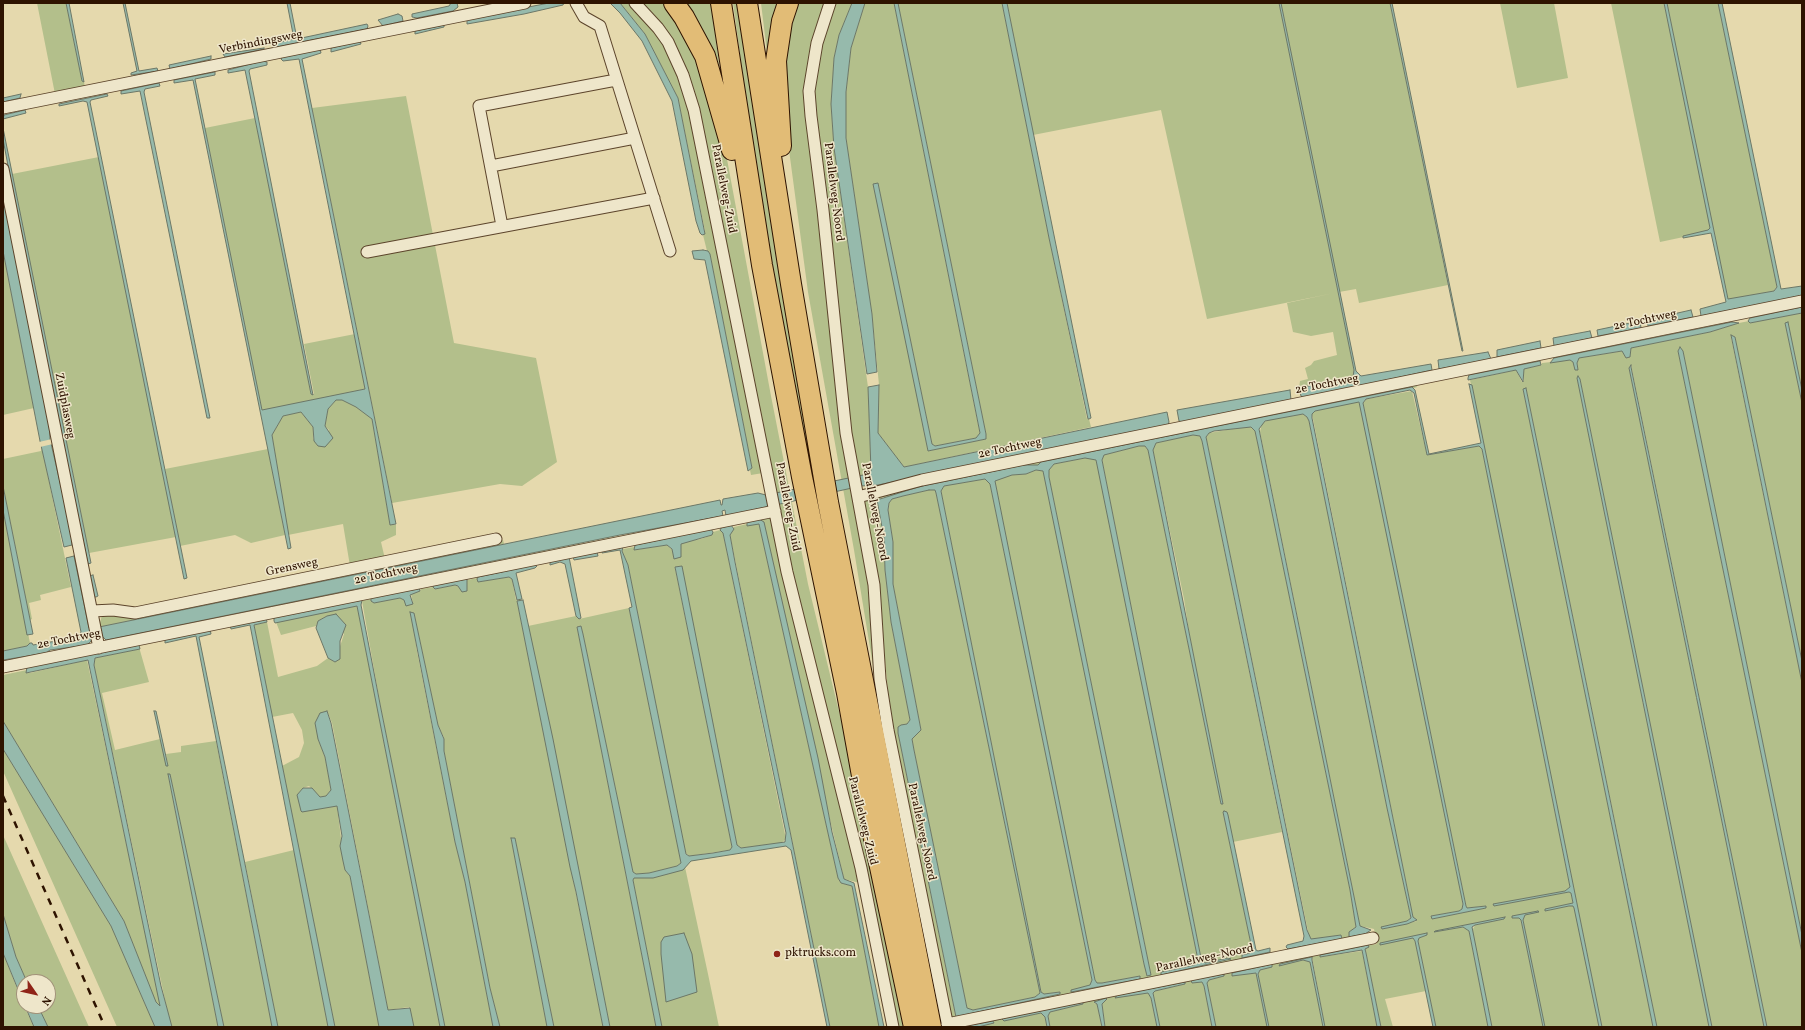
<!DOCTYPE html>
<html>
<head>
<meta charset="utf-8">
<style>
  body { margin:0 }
  #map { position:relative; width:1805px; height:1030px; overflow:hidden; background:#e5d9ad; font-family:Vollkorn,serif }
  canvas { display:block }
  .frame { position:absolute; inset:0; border:4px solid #2e1300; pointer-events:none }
  .north { position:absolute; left:16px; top:974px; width:40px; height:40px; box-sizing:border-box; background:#eee6ca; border:1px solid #a19279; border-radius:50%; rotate:124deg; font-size:11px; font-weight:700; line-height:16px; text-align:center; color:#2e1300 }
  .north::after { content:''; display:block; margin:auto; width:14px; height:18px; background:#8f2418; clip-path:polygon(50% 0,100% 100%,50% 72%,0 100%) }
</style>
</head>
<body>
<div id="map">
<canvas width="1805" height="1030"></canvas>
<div class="frame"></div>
<div class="north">N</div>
</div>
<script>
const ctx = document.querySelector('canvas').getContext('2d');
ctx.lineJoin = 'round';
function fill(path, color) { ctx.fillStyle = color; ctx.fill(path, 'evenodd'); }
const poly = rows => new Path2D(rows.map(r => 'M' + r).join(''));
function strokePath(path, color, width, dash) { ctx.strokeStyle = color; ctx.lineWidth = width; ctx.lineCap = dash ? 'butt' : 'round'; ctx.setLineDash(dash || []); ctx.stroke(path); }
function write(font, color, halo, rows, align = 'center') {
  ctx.font = font + ' Vollkorn,serif'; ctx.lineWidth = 3; ctx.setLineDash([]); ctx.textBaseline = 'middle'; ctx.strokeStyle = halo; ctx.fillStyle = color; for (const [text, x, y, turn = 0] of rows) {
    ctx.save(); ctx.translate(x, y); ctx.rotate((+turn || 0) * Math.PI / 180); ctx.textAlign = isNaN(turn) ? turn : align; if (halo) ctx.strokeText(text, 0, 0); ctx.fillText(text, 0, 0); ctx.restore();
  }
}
const green = poly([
  [37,3,66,3,82,81,84,81,85,89,55,94],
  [620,3,629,3,644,17,665,46,673,61,689,109,763,473,751,475,750,470,752,468,710,254,707,251,703,235,705,231,678,98,645,34],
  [640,3,667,3,689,37,724,143,771,396,808,584,860,798,906,1027,897,1027,794,585,691,83],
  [680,3,711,3,722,86],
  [733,3,739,3,921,1027,842,639,761,211],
  [761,3,785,3,771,91,766,44],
  [796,3,825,3,806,91,870,582,874,672,854,550,808,292,787,135,784,65],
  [834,3,852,3,839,35,834,58,831,104,834,148,868,387,871,472,859,476,850,432,813,91,820,43],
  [865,3,894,3,980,434,976,438,935,446,932,444,878,183,928,451,986,439,986,434,898,3,1002,3,1049,238,1087,419,1089,419,1091,427,904,467,878,433,879,385,872,314,846,138,846,92,851,48],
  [1007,3,1279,3,1354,370,1354,377,1299,388,1300,381,1308,379,1305,368,1311,365,1314,361,1337,355,1333,332,1311,336,1293,332,1287,303,1334,293,1207,319,1161,110,1033,135],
  [1281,3,1390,3,1448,285,1359,303,1356,289,1339,292],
  [1500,3,1554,3,1568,78,1517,88],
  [1611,3,1664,3,1712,231,1660,242],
  [1667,3,1718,3,1776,281,1777,287,1774,291,1729,300,1727,297],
  [406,96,454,343,536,358,557,462,522,486,500,484,392,503,312,108],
  [255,118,311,394,314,394,304,344,355,334,366,389,262,411,205,128],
  [99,157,176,537,89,553,12,174],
  [3,251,34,408,3,415],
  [1802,313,1802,390,1788,324,1787,322,1785,323,1802,403,1802,661,1735,337,1734,336,1731,337,1802,683,1802,935,1683,351,1679,348,1678,351,1802,953,1802,1027,1767,1027,1631,365,1629,368,1764,1027,1712,1027,1580,379,1577,377,1709,1027,1657,1027,1526,388,1523,389,1653,1027,1602,1027,1470,380,1516,370,1522,382,1524,381,1523,372,1524,369,1541,365,1542,363,1570,360,1573,362,1576,370,1578,369,1577,363,1579,358,1623,351,1626,358,1630,357,1631,348,1710,332,1739,323,1749,321,1750,323],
  [1416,384,1417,387,1414,388,1148,440,1041,462,1038,465,1023,465,918,487,891,497,883,497,876,502,884,538,885,570,891,622,910,720,907,724,898,727,898,733,956,1018,951,1017,892,733,877,577,863,504,865,500,910,485],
  [1412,391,1427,455,1479,446,1482,449,1570,887,1565,891,1494,904,1494,906,1569,892,1571,893,1573,903,1545,909,1545,911,1569,906,1573,906,1575,908,1599,1027,1545,1027,1523,920,1525,915,1538,912,1512,918,1519,918,1521,920,1543,1027,1492,1027,1472,931,1475,925,1504,919,1434,932,1463,927,1469,931,1488,1027,1436,1027,1418,941,1419,938,1427,935,1380,944,1413,938,1415,941,1426,991,1385,999,1393,1027,1381,1027,1366,953,1365,949,1368,945,1320,955,1320,957,1362,951,1377,1027,1325,1027,1312,957,1279,965,1303,960,1310,962,1323,1027,1269,1027,1258,974,1260,970,1272,967,1233,975,1256,973,1267,1027,1216,1027,1207,983,1209,980,1224,976,1192,983,1202,982,1204,986,1212,1027,1160,1027,1153,993,1155,991,1185,984,1185,982,1115,996,1148,993,1151,998,1157,1027,1105,1027,1102,1002,1094,1003,1097,1004,1102,1027,1050,1027,1048,1016,1050,1012,1083,1004,1083,1002,1004,1021,1041,1013,1045,1017,1047,1027,978,1027,994,1023,993,1021,970,1025,968,1023,1367,943,1371,945,1377,944,1374,929,1360,926,1260,432,1262,423,1271,419,1303,414,1307,417,1309,421,1387,808,1411,918,1407,921,1382,927,1382,929,1417,921,1413,917,1312,414,1315,411,1357,401,1361,405,1463,904,1462,909,1459,911,1431,916,1432,919,1486,908,1486,906,1467,908,1466,906,1363,403,1366,399],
  [336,400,342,400,356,407,372,419,390,525,396,525,396,535,381,542,385,559,350,566,343,524,288,535,272,435,283,416,301,412,313,427,313,438,318,446,329,430,325,426,328,409],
  [1249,426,1255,431,1258,445,1350,890,1356,927,1349,932,1349,937,1342,939,1341,935,1317,939,1311,939,1309,936,1208,447,1206,437,1209,433],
  [1193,435,1200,436,1202,441,1282,832,1233,842,1227,812,1223,812,1252,949,1251,953,1242,955,1242,958,1270,952,1271,955,966,1018,969,1014,1060,994,1060,992,1044,994,1041,992,941,491,944,486,954,484,985,479,990,484,1092,980,1090,985,1071,992,1140,979,1140,976,1102,983,1097,983,1095,980,995,485,995,481,999,478,1012,475,1026,474,1036,470,1043,471,1045,477,1144,964,1151,975,1049,477,1049,470,1054,464,1085,458,1093,458,1096,460,1099,471,1198,960,1198,962,1194,965,1161,972,1161,974,1228,960,1228,958,1205,963,1201,958,1102,460,1104,455,1139,446,1145,446,1148,450,1221,804,1223,804,1189,632,1184,599,1153,450,1156,443],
  [42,448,71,587,40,595,41,600,29,603,32,619,30,620,3,486,3,459,41,451],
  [268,449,285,535,251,543,235,535,180,546,165,469],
  [929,490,935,490,936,493,1040,993,1035,997,973,1010,967,1008,914,750,912,739,921,730,893,584,893,542,888,510,889,503,892,499,903,496],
  [761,508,760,510,245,614,240,612],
  [3,510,30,643,27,646,3,651],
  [769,518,772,520,860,883,844,879,759,519],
  [747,524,759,524,838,878,841,883,852,886,879,1027,830,1027,730,535,734,529,734,527],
  [720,530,723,533,786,839,781,843,741,848,737,845,681,566,675,568,732,847,730,850,689,856,685,852,628,565,622,551,623,549,634,547,635,550,667,545,680,557,679,547,683,542,701,539,712,535,713,532],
  [503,540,504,544,99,627,102,615],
  [509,577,512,579,516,600,519,599,517,601,603,1027,554,1027,515,838,511,838,547,1027,500,1027,490,988,444,751,444,738,438,725,414,613,411,612,417,651,455,842,465,882,493,1027,445,1027,381,709,362,601,371,599,374,603,400,598,404,600,407,605,413,604,411,594,420,591,421,589,433,587,435,589,455,585,467,591,467,580,477,578,478,582],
  [357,605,440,1027,414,1027,409,1007,388,1010,332,723,327,711,318,739,325,757,331,790,326,796,320,797,309,786,303,788,297,795,337,806,345,870,350,876,379,1027,335,1027,282,766,299,757,304,743,302,730,293,713,272,717,254,625,267,622,278,677,317,666,328,658,335,662,344,634,327,616,318,621,316,626,281,635,276,622],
  [629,608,681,863,677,866,649,873,636,874,633,872,583,634,581,626,577,627,656,1027,610,1027,528,626,576,616,579,619],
  [139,647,149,682,102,693,115,750,160,739,167,766,168,766,166,754,181,752,181,746,216,741,272,1027,224,1027,170,774,168,774,218,1027,172,1027,169,1019,94,665,95,658,139,649],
  [87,660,160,1002,160,1007,156,1003,124,921,3,721,3,675,27,670,26,673,30,673],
  [3,749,111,926,155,1027,117,1027,3,771],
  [3,835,89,1027,48,1027,38,1006,48,1006,48,982,27,982,16,957,3,914],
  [294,850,328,1027,278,1027,245,862],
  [685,867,708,974,719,1027,662,1027,633,880,634,878,653,878,667,874],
  [3,953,24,1006,34,1027,3,1027]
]);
const water = poly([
  [66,3,69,3,84,82,82,81,66,3],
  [123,3,125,3,139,71,157,68,158,71,131,75,131,73,137,71,123,3],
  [287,3,290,3,297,39,367,24,368,26,367,29,277,47,276,43,294,39,287,3],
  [451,3,457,3,458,7,453,11,417,18,412,17,412,14,449,6,451,3],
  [549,3,564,3,563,5,524,14,467,24,467,19,549,3],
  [610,3,620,3,645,34,678,98,705,234,702,235,700,233,696,221,672,101,642,41,620,13,610,3],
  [852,3,865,3,851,48,846,92,846,138,872,314,877,372,867,374,834,148,831,104,834,58,839,35,852,3],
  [894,3,898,3,986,434,986,439,928,451,873,184,878,183,932,444,935,446,976,438,980,433,894,3],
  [1002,3,1007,3,1091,418,1089,419,1088,419,1049,238,1002,3],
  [1279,3,1281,3,1356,371,1361,376,1431,364,1432,370,1315,396,1302,397,1301,396,1299,388,1353,377,1354,370,1279,3],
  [1390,3,1392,3,1463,351,1462,351,1390,3],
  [1664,3,1667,3,1728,299,1774,291,1777,287,1718,3,1722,3,1781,289,1802,286,1802,296,1701,316,1700,309,1726,302,1711,233,1683,238,1683,236,1708,230,1710,228,1664,3],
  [398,14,402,16,403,21,383,26,378,20,398,14],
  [444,25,444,27,415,34,415,31,444,25],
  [360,41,361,44,331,52,331,48,360,41],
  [264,48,264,49,225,57,223,54,264,48],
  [320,49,321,53,302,59,396,524,390,525,372,419,356,407,342,400,336,400,328,409,325,426,333,438,325,447,318,446,314,441,313,427,301,412,283,416,272,435,291,548,288,549,193,80,174,83,174,80,215,72,215,75,195,79,262,410,365,389,299,59,283,61,281,59,282,57,320,49],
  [211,56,211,59,170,69,169,65,211,56],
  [262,61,267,62,267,65,250,69,249,71,313,395,311,394,245,70,228,73,228,70,262,61],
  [159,83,160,86,145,89,144,92,210,418,207,418,140,91,121,94,121,91,159,83],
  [21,94,20,98,3,102,3,98,21,94],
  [107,94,108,96,91,100,90,102,187,578,184,579,87,102,83,101,59,106,59,104,107,94],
  [25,110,26,113,3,119,4,115,25,110],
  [3,128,91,563,88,564,29,278,3,139,3,128],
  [3,194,49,423,50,439,71,530,72,545,64,547,40,441,3,251,3,194],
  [703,250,708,251,710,254,752,468,748,471,705,260,694,259,692,251,703,250],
  [1802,307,1802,313,1750,323,1748,321,1750,318,1802,307],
  [1691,310,1693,317,1648,326,1647,320,1691,310],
  [1640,321,1641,328,1598,336,1597,330,1640,321],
  [1732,322,1739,323,1710,332,1631,348,1630,357,1626,358,1622,351,1579,358,1577,363,1578,370,1575,370,1573,362,1570,360,1550,363,1554,358,1732,322],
  [1788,322,1802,390,1802,403,1785,323,1788,322],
  [1590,331,1592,338,1554,346,1553,338,1590,331],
  [1731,335,1735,337,1802,661,1802,683,1731,335],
  [1540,341,1541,348,1497,357,1497,350,1540,341],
  [1680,347,1683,351,1802,935,1802,953,1678,351,1680,347],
  [1488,352,1491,359,1439,369,1438,360,1488,352],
  [1540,361,1541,365,1524,369,1523,382,1516,370,1468,380,1468,378,1469,375,1540,361],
  [1631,365,1631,367,1767,1027,1764,1027,1629,368,1631,365],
  [1578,376,1580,379,1712,1027,1709,1027,1577,378,1578,376],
  [1469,384,1472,385,1602,1027,1599,1027,1574,908,1573,906,1569,906,1545,911,1545,909,1573,903,1571,893,1569,892,1494,906,1493,904,1565,891,1570,887,1482,449,1479,446,1427,455,1414,393,1410,390,1366,399,1363,403,1466,906,1467,908,1486,906,1486,908,1432,919,1431,916,1459,911,1462,909,1463,904,1359,402,1315,411,1312,414,1312,418,1413,917,1417,920,1407,924,1382,929,1381,927,1407,921,1411,918,1387,808,1309,421,1307,417,1303,414,1265,421,1259,429,1360,926,1371,930,1365,934,1349,937,1349,932,1356,927,1350,890,1258,445,1255,431,1251,427,1214,431,1209,433,1206,437,1307,930,1311,939,1341,935,1342,939,1288,949,1286,947,1287,945,1303,941,1304,936,1202,441,1200,436,1193,435,1156,443,1153,450,1223,804,1221,804,1148,450,1145,446,1139,446,1104,455,1102,460,1201,958,1205,963,1228,958,1231,959,1161,975,1161,972,1194,965,1198,962,1198,960,1096,460,1085,458,1054,464,1049,470,1049,477,1151,975,1147,976,1144,964,1043,471,1036,470,1026,474,1012,475,995,481,1095,980,1097,983,1102,983,1140,976,1140,979,1071,992,1071,990,1090,985,1092,980,990,484,985,479,944,486,941,491,1041,992,1044,994,1060,992,1060,994,969,1014,968,1023,970,1025,993,1021,994,1023,978,1027,958,1027,898,733,898,727,901,725,907,724,910,720,891,622,885,570,884,538,877,500,918,487,947,481,1023,465,1038,465,1041,462,1148,440,1412,387,1415,390,1429,454,1481,443,1469,384],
  [929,490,935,490,936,493,1040,993,1035,997,973,1010,967,1008,914,750,912,739,921,730,893,584,893,542,888,510,889,503,892,499,903,496,929,490],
  [879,385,878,433,904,467,1167,412,1169,422,1168,425,1058,448,878,485,861,486,726,516,725,510,722,511,723,516,620,535,106,640,102,636,99,627,720,500,721,505,722,505,723,499,758,493,766,495,868,474,871,471,868,387,879,385],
  [1526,388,1628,887,1657,1027,1653,1027,1523,389,1526,388],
  [1290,390,1291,400,1183,422,1179,421,1177,410,1290,390],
  [3,486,33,634,27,635,3,510,3,486],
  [759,519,764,522,818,758,832,832,844,879,854,883,884,1027,879,1027,852,886,841,883,838,878,759,524,747,526,747,522,759,519],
  [731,525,734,529,730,535,735,562,830,1027,827,1027,791,850,786,846,691,861,683,870,653,878,634,878,633,880,662,1027,656,1027,577,627,581,626,583,634,633,872,636,874,649,873,677,866,681,863,629,608,632,607,620,550,602,553,602,551,623,547,622,551,628,565,686,854,689,856,713,853,730,850,732,847,675,567,682,566,737,845,741,848,785,842,786,833,723,533,720,530,721,528,731,525],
  [711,529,713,532,712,535,681,544,681,557,674,559,672,549,667,545,634,550,635,545,711,529],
  [597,552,598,556,574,560,573,556,597,552],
  [74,556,89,628,92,630,93,636,91,641,87,645,50,650,46,653,3,660,3,651,27,646,30,643,32,643,33,645,74,638,80,635,81,632,66,558,74,556],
  [569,557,581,618,579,619,576,616,565,564,560,562,550,565,550,562,569,557],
  [534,565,537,566,535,568,516,573,522,599,517,600,512,579,509,577,478,582,477,579,478,577,534,565],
  [93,575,98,596,96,597,94,597,89,576,93,575],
  [467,579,467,591,462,592,458,586,455,585,435,589,433,587,433,584,467,579],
  [419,587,420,591,410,595,413,604,406,606,404,600,400,598,374,603,371,601,371,598,419,587],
  [362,600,361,605,381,709,445,1027,440,1027,357,606,275,623,274,621,274,616,362,600],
  [523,600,553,739,610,1027,603,1027,576,892,570,867,517,601,523,600],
  [410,612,414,613,438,725,444,739,444,751,490,988,500,1027,493,1027,465,882,455,842,410,612],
  [336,614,346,625,340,641,340,659,335,662,328,658,316,628,318,621,327,616,336,614],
  [266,617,267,622,254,625,335,1027,328,1027,250,625,231,629,230,625,266,617],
  [210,629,211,634,199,637,278,1027,272,1027,196,636,165,643,165,639,210,629],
  [139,645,140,649,95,658,94,665,161,986,172,1027,155,1027,111,926,3,749,3,721,124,921,156,1002,160,1006,88,660,26,673,27,667,139,645],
  [154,711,156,711,168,766,166,766,154,711],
  [327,711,331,723,388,1010,410,1008,414,1027,379,1027,350,876,345,870,343,861,340,846,342,836,337,806,302,812,301,811,297,795,303,788,312,788,320,797,326,796,331,790,325,757,318,739,315,723,320,713,327,711],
  [168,774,170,774,224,1027,218,1027,168,774],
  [1224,811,1227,812,1228,815,1256,950,1258,951,1270,948,1270,952,1242,958,1242,955,1250,953,1252,949,1223,812,1224,811],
  [511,838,515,838,554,1027,547,1027,511,838],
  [1538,911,1539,912,1525,915,1523,920,1545,1027,1543,1027,1521,920,1519,918,1512,918,1512,916,1538,911],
  [3,914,16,957,27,982,24,982,24,1004,3,953,3,914],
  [1505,917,1504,919,1475,925,1472,927,1492,1027,1488,1027,1469,931,1463,927,1434,932,1435,931,1505,917],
  [684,933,692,954,697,992,666,1002,661,954,661,942,664,937,684,933],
  [1427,933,1427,935,1419,938,1418,941,1436,1027,1433,1027,1415,941,1413,938,1380,945,1380,943,1427,933],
  [1368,945,1369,947,1365,949,1366,953,1381,1027,1377,1027,1362,950,1320,957,1320,955,1368,945],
  [1312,957,1312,960,1325,1027,1323,1027,1310,962,1303,960,1279,966,1280,964,1312,957],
  [1272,964,1272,967,1260,970,1258,974,1269,1027,1267,1027,1256,973,1232,976,1232,973,1272,964],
  [1224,974,1224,976,1209,980,1207,983,1216,1027,1212,1027,1204,986,1202,982,1192,983,1191,980,1224,974],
  [1185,982,1185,984,1155,991,1153,993,1160,1027,1157,1027,1151,998,1148,993,1115,998,1117,995,1185,982],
  [1106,998,1107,999,1102,1004,1105,1027,1102,1027,1097,1004,1094,1002,1106,998],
  [1083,1002,1083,1004,1050,1012,1048,1016,1050,1027,1047,1027,1045,1017,1041,1013,1004,1021,1002,1019,1004,1017,1083,1002],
  [25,1006,38,1006,48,1027,34,1027,25,1006]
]);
const pier = poly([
  [52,439,53,444,40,447,39,442]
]);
const street = poly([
  [576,3,584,17,600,26,670,251],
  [635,3,658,28,668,42,683,75,694,110,787,572,861,868,893,1027],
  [830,3,817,43,809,91,811,116,823,210,846,433,874,585,880,679,888,730,948,1027],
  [3,108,525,3],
  [491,166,635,138],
  [3,169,99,648],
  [502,226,479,106,616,80],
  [367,252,654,198],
  [858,497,922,480,1802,301],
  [92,611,113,610,135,613,496,539],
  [3,667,775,511],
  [947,1024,1373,938]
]);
const highway = poly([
  [674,3,684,17,705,56,732,150],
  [721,3,762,265,802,477,847,693,870,820,914,1027],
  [747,3,791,284,828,502,931,1027],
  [781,146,776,61,782,21,788,3]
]);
const rail = poly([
  [3,796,105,1027]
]);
const markers = [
  [777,954,4,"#8f2418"]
];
const streetNames = [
  ["Verbindingsweg",261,43,-11],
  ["Parallelweg-Zuid",723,189,79],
  ["Parallelweg-Noord",833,192,83],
  ["2e Tochtweg",1645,321,-12],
  ["2e Tochtweg",1327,385,-11],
  ["Zuidplasweg",64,406,79],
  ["2e Tochtweg",1010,449,-12],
  ["Parallelweg-Zuid",787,507,79],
  ["Parallelweg-Noord",874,512,79],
  ["Grensweg",292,568,-12],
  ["2e Tochtweg",386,575,-12],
  ["2e Tochtweg",69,640,-11],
  ["Parallelweg-Zuid",862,821,76],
  ["Parallelweg-Noord",921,832,78],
  ["Parallelweg-Noord",1205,959,-12]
];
const poiNames = [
  ["pktrucks.com",785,954]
];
fill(green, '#b3bf8b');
fill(water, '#96baac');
strokePath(water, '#6c7767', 1);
fill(pier, '#e5d9ad');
strokePath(street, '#5c442b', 13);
strokePath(highway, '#2e1300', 22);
strokePath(street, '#eee6ca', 11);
strokePath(highway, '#e2bc76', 20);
strokePath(rail, '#2e1300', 2.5, [7, 7]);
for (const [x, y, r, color] of markers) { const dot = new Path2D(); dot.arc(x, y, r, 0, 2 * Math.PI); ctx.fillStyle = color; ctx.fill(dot); strokePath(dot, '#eee6ca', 1.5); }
write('12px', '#2e1300', '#eee6ca', streetNames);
write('12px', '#2e1300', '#eee6ca', poiNames, 'left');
</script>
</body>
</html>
